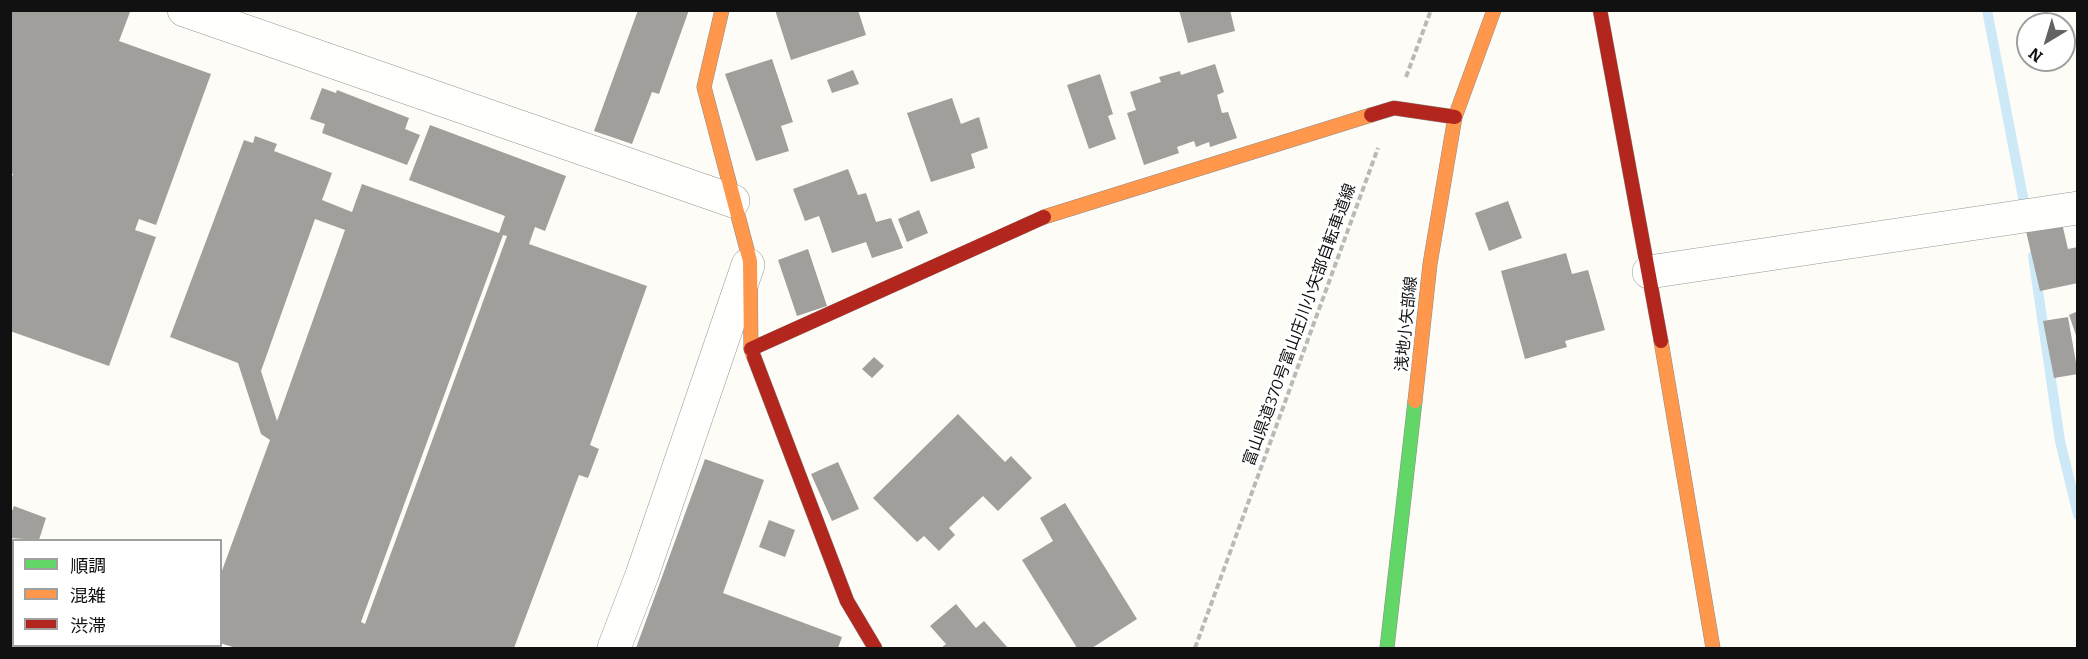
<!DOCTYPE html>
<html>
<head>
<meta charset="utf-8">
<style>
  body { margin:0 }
  #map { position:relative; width:2088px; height:659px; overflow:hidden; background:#fdfcf7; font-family:Bitter,"Noto Sans JP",serif }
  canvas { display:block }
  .frame { position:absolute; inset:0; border:12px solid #111; pointer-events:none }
  .legend { position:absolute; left:12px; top:539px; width:210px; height:108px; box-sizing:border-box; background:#fff; border:2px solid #a0a0a0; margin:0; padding:8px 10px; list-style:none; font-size:18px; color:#111 }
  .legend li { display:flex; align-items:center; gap:12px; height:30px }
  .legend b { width:30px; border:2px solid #a0a0a0 }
  .north { position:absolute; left:2016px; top:12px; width:60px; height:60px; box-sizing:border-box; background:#fff; border:2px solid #a0a0a0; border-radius:50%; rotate:218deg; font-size:16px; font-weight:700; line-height:24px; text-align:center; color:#111 }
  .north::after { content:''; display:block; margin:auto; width:21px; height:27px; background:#646362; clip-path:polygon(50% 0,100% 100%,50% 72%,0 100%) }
</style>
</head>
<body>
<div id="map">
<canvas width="2088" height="659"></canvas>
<div class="frame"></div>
<ul class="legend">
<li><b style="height:8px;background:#63d668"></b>順調</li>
<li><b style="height:8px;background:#ff974d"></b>混雑</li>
<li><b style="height:8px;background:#b3261e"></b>渋滞</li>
</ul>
<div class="north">N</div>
</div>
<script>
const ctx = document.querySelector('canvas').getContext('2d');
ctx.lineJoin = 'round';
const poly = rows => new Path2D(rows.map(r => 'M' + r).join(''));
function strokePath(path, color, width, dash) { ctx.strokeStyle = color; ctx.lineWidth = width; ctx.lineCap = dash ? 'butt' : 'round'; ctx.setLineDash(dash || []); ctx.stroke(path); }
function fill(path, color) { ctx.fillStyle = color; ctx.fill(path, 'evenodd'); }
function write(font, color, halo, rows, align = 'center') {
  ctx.font = font + ' Bitter,"Noto Sans JP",serif'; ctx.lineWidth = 6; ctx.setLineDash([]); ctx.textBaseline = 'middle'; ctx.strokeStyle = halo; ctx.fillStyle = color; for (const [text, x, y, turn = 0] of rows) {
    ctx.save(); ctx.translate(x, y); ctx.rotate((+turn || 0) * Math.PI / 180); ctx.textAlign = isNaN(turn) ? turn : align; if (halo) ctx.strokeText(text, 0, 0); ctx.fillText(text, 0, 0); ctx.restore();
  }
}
const stream = poly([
  [1987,10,2026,213],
  [2033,256,2060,441,2078,515]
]);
const building = poly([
  [10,10,125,10,130,12,119,41,211,74,156,225,139,219,135,230,156,237,109,366,10,331,10,181,13,174,10,173],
  [638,10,689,10,659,94,652,92,632,144,594,131],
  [775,10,858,10,866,35,791,60],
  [1179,10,1230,10,1235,31,1188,43],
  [772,59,793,122,781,126,789,151,756,161,725,74],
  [1215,64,1224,92,1217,95,1222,113,1228,112,1237,138,1210,147,1209,142,1196,147,1194,141,1177,147,1179,153,1144,165,1127,113,1136,110,1130,92,1161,82,1159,77,1180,71,1181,75],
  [853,70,859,84,832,93,827,80],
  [1100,74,1113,114,1108,116,1116,139,1089,149,1067,85],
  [322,88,336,93,337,90,409,118,405,129,420,135,407,165,322,133,325,124,310,119],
  [952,98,961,124,979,117,988,148,971,154,975,168,931,182,907,113],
  [430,125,566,176,545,231,535,227,529,244,647,286,590,445,599,449,588,478,579,475,514,648,236,648,220,643,220,576,270,440,261,434,238,363,170,337,244,140,253,143,255,136,277,144,274,151,332,173,322,200,352,212,362,184,499,233,505,216,409,180],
  [315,219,345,230,277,421,261,371],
  [503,235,507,236,365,624,361,622],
  [848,169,858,195,866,193,876,222,891,218,903,248,872,258,866,242,832,253,819,216,805,221,793,189],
  [1508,201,1522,238,1489,251,1475,213],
  [919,210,928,233,907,242,898,219],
  [2061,219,2068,249,2078,247,2078,283,2040,291,2025,227],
  [808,249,827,306,797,316,778,260],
  [1566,253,1572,274,1588,270,1605,330,1565,341,1567,347,1525,359,1501,271],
  [2078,311,2078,337,2077,338,2069,315],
  [2068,317,2078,374,2054,378,2043,321],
  [874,357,884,366,872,378,862,369],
  [958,414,1005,462,1011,456,1032,478,998,511,983,496,949,528,955,535,939,551,924,536,917,542,873,498],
  [705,459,764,480,723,593,842,637,838,648,636,648],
  [838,462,859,509,832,521,811,474],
  [1065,503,1137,619,1092,648,1077,648,1022,560,1053,541,1040,518],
  [14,506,46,518,39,540,10,538,10,516],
  [769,520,795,530,785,557,759,547],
  [956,604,976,628,984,621,1008,648,941,648,946,644,930,626]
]);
const path = poly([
  [1406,77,1431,10],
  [1195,648,1378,148]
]);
const street = poly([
  [184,10,733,201],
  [1649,272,2078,208],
  [614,648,642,575,748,265]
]);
const fast = poly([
  [1387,648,1415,401]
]);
const slow = poly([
  [722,10,704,87,750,261,751,349,754,357],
  [1044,217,1371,115],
  [1661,341,1713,648],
  [1415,401,1430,264,1455,117,1494,10]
]);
const jam = poly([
  [1600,10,1661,341],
  [1371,115,1394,108,1455,117],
  [751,349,1044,217],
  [754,357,847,601,875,648]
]);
const streetNames = [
  ["浅地小矢部線",1407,324,-84],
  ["富山県道370号富山庄川小矢部自転車道線",1300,325,-70]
];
strokePath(stream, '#cde8f7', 10);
fill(building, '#a19f9c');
strokePath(street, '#979795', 34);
strokePath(fast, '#8e8d8b', 15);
strokePath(slow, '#8e8d8b', 15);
strokePath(jam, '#8e8d8b', 15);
strokePath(path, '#b9b9b8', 4, [6, 3]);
strokePath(street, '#fffffe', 33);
strokePath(fast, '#63d668', 14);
strokePath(slow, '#ff974d', 14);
strokePath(jam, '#b3261e', 14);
write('16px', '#111', '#fff', streetNames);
</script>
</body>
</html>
